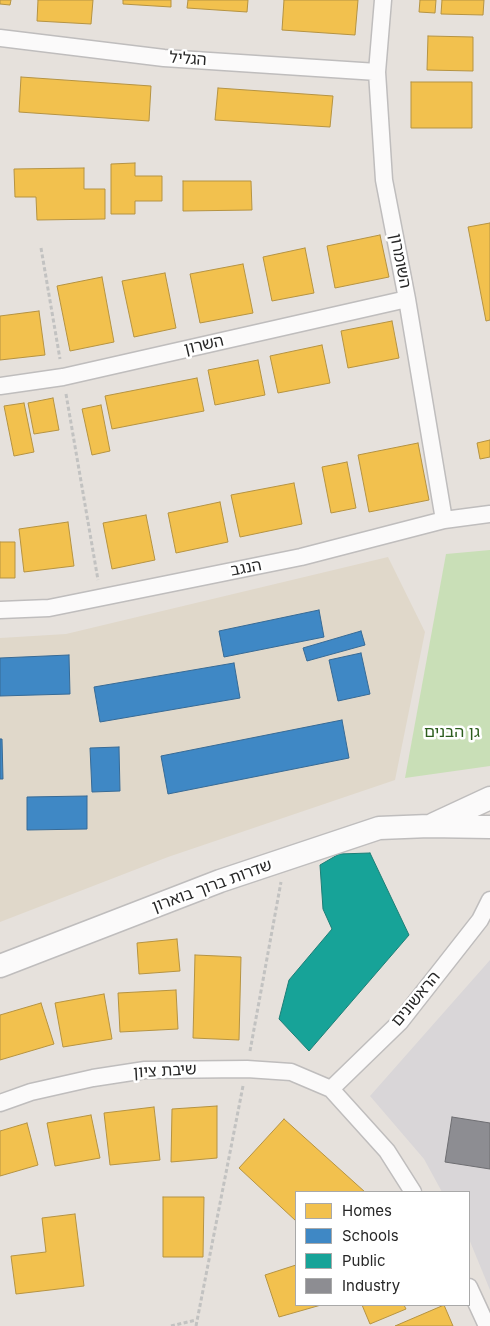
<!DOCTYPE html>
<html>
<head>
<meta charset="utf-8">
<style>
  body { margin:0 }
  #map { position:relative; width:490px; height:1326px; overflow:hidden; background:#e6e1dc; font-family:Inter,sans-serif }
  canvas { display:block }
  .legend { position:absolute; left:295px; top:1191px; width:175px; height:115px; box-sizing:border-box; background:#fff; border:1px solid #a9a9a9; margin:0; padding:6px 9px; list-style:none; font-size:15px; color:#272727 }
  .legend li { display:flex; align-items:center; gap:10px; height:25px }
  .legend b { width:25px; border:1px solid #a9a9a9 }
</style>
</head>
<body>
<div id="map">
<canvas width="490" height="1326"></canvas>
<ul class="legend">
<li><b style="height:14px;background:#f2c14e"></b>Homes</li>
<li><b style="height:14px;background:#3f88c5"></b>Schools</li>
<li><b style="height:14px;background:#17a398"></b>Public</li>
<li><b style="height:14px;background:#8d8d92"></b>Industry</li>
</ul>
</div>
<script>
const ctx = document.querySelector('canvas').getContext('2d');
ctx.lineJoin = 'round';
function fill(path, color) { ctx.fillStyle = color; ctx.fill(path, 'evenodd'); }
const poly = rows => new Path2D(rows.map(r => 'M' + r).join(''));
function strokePath(path, color, width, dash) { ctx.strokeStyle = color; ctx.lineWidth = width; ctx.lineCap = dash ? 'butt' : 'round'; ctx.setLineDash(dash || []); ctx.stroke(path); }
function write(font, color, halo, rows, align = 'center') {
  ctx.font = font + ' Inter,"Noto Sans Hebrew",sans-serif'; ctx.lineWidth = 5; ctx.setLineDash([]); ctx.textBaseline = 'middle'; ctx.strokeStyle = halo; ctx.fillStyle = color; for (const [text, x, y, turn = 0] of rows) {
    ctx.save(); ctx.translate(x, y); ctx.rotate((+turn || 0) * Math.PI / 180); ctx.textAlign = isNaN(turn) ? turn : align; if (halo) ctx.strokeText(text, 0, 0); ctx.fillText(text, 0, 0); ctx.restore();
  }
}
const industrial = poly([
  [490,960,490,1290,469,1239,469,1192,442,1192,424,1159,370,1096]
]);
const education = poly([
  [388,557,425,632,395,780,168,857,0,922,0,638,66,634]
]);
const green = poly([
  [490,550,490,766,405,778,446,554]
]);
const homes = poly([
  [0,0,11,0,10,5,0,4,0,0],
  [38,0,93,0,91,24,37,21,38,0],
  [123,0,171,0,171,7,123,4,123,0],
  [188,0,248,0,247,12,187,8,188,0],
  [284,0,358,0,355,35,282,30,284,0],
  [420,0,436,0,435,13,419,12,420,0],
  [442,0,484,0,483,15,441,14,442,0],
  [428,36,473,37,473,71,427,70,428,36],
  [21,77,151,86,149,121,19,112,21,77],
  [411,82,472,82,472,128,411,128,411,82],
  [218,88,333,96,330,127,215,120,218,88],
  [135,163,135,176,162,176,162,201,135,201,135,214,111,214,111,164,135,163],
  [84,168,84,189,105,189,105,219,37,220,36,197,15,197,14,169,84,168],
  [183,181,251,181,252,210,183,211,183,181],
  [490,223,490,320,486,321,468,227,490,223],
  [380,235,389,277,335,288,327,246,380,235],
  [305,248,314,293,272,301,263,257,305,248],
  [243,264,253,313,200,323,190,274,243,264],
  [165,273,176,328,134,337,122,281,165,273],
  [102,277,114,342,70,351,57,286,102,277],
  [39,311,45,355,0,360,0,316,39,311],
  [392,321,399,358,348,368,341,331,392,321],
  [322,345,330,383,278,393,270,356,322,345],
  [258,360,265,395,215,405,208,370,258,360],
  [197,378,204,411,112,429,105,396,197,378],
  [53,398,59,430,34,434,28,403,53,398],
  [24,403,34,452,14,456,4,406,24,403],
  [101,405,110,451,92,455,82,409,101,405],
  [490,440,490,457,480,459,477,443,490,440],
  [418,443,429,500,369,512,358,455,418,443],
  [347,462,356,508,331,513,322,467,347,462],
  [294,483,302,524,240,537,231,495,294,483],
  [220,502,228,542,176,553,168,513,220,502],
  [146,515,155,560,112,569,103,523,146,515],
  [68,522,74,566,24,572,19,529,68,522],
  [0,542,15,542,15,578,0,578,0,542],
  [177,939,180,971,139,974,137,943,177,939],
  [195,955,241,957,239,1040,193,1038,195,955],
  [176,990,178,1029,120,1032,118,993,176,990],
  [104,994,112,1039,63,1047,55,1003,104,994],
  [41,1003,54,1044,0,1060,0,1015,41,1003],
  [217,1106,217,1158,171,1162,172,1109,217,1106],
  [154,1107,160,1160,110,1165,104,1113,154,1107],
  [91,1115,100,1158,55,1166,47,1123,91,1115],
  [284,1119,365,1192,296,1192,296,1221,239,1168,284,1119],
  [27,1123,38,1165,0,1176,0,1131,27,1123],
  [163,1197,204,1197,203,1257,163,1257,163,1197],
  [75,1214,84,1286,16,1294,11,1256,46,1252,42,1218,75,1214],
  [296,1265,296,1305,321,1305,279,1317,265,1275,296,1265],
  [362,1305,404,1305,406,1309,370,1324,362,1305],
  [444,1305,453,1326,395,1326,444,1305]
]);
const schools = poly([
  [319,610,324,637,224,657,219,631,319,610],
  [361,631,365,645,307,661,303,648,361,631],
  [361,653,370,694,338,701,329,660,361,653],
  [69,655,70,694,0,696,0,658,69,655],
  [234,663,240,698,100,722,94,687,234,663],
  [342,720,349,758,168,794,161,756,342,720],
  [0,739,2,739,3,779,0,779,0,739],
  [119,747,120,791,92,792,90,748,119,747],
  [87,796,87,829,27,830,27,797,87,796]
]);
const public = poly([
  [370,853,409,935,309,1051,279,1019,289,980,332,929,323,909,320,865,339,854,370,853]
]);
const industry = poly([
  [452,1117,490,1123,490,1169,445,1162,452,1117]
]);
const path = poly([
  [41,248,60,359],
  [66,394,98,580],
  [250,1051,281,882],
  [171,1326,196,1320],
  [196,1326,243,1086]
]);
const street = poly([
  [383,0,377,72,384,180,407,299,444,520],
  [0,38,164,58,377,72],
  [0,386,63,377,407,299],
  [0,610,49,608,301,557,444,520,490,514],
  [331,1089,400,1022,480,920,490,900],
  [0,1103,31,1092,93,1078,145,1070,247,1069,291,1072,331,1089,387,1151,413,1192],
  [469,1287,487,1326]
]);
const secondary = poly([
  [434,824,490,798],
  [0,966,220,881,379,828,429,826,490,827]
]);
const streetNames = [
  ["הגליל",188,59,4],
  ["השומרון",400,261,79],
  ["השרון",204,345,-13],
  ["הנגב",246,568,-11],
  ["שדרות ברוך בוארון",212,886,-20],
  ["הראשונים",416,999,-50],
  ["שיבת ציון",165,1071,-3]
];
const parkNames = [
  ["גן הבנים",452,732]
];
fill(industrial, '#d9d6d8');
fill(education, '#e0d8ca');
fill(green, '#c9dfb7');
fill(homes, '#f2c14e');
strokePath(homes, '#b59342', 1);
fill(schools, '#3f88c5');
strokePath(schools, '#386b96', 1);
fill(public, '#17a398');
strokePath(public, '#1c7e76', 1);
fill(industry, '#8d8d92');
strokePath(industry, '#6e6e72', 1);
strokePath(street, '#bfbdbd', 19);
strokePath(secondary, '#bfbdbd', 25);
strokePath(path, '#c2c2c1', 3, [4, 2.5]);
strokePath(street, '#fbfafa', 16);
strokePath(secondary, '#fbfafa', 22);
write('16px', '#272727', '#fff', streetNames);
write('16px', '#2c5d1d', '#fff', parkNames);
</script>
</body>
</html>
